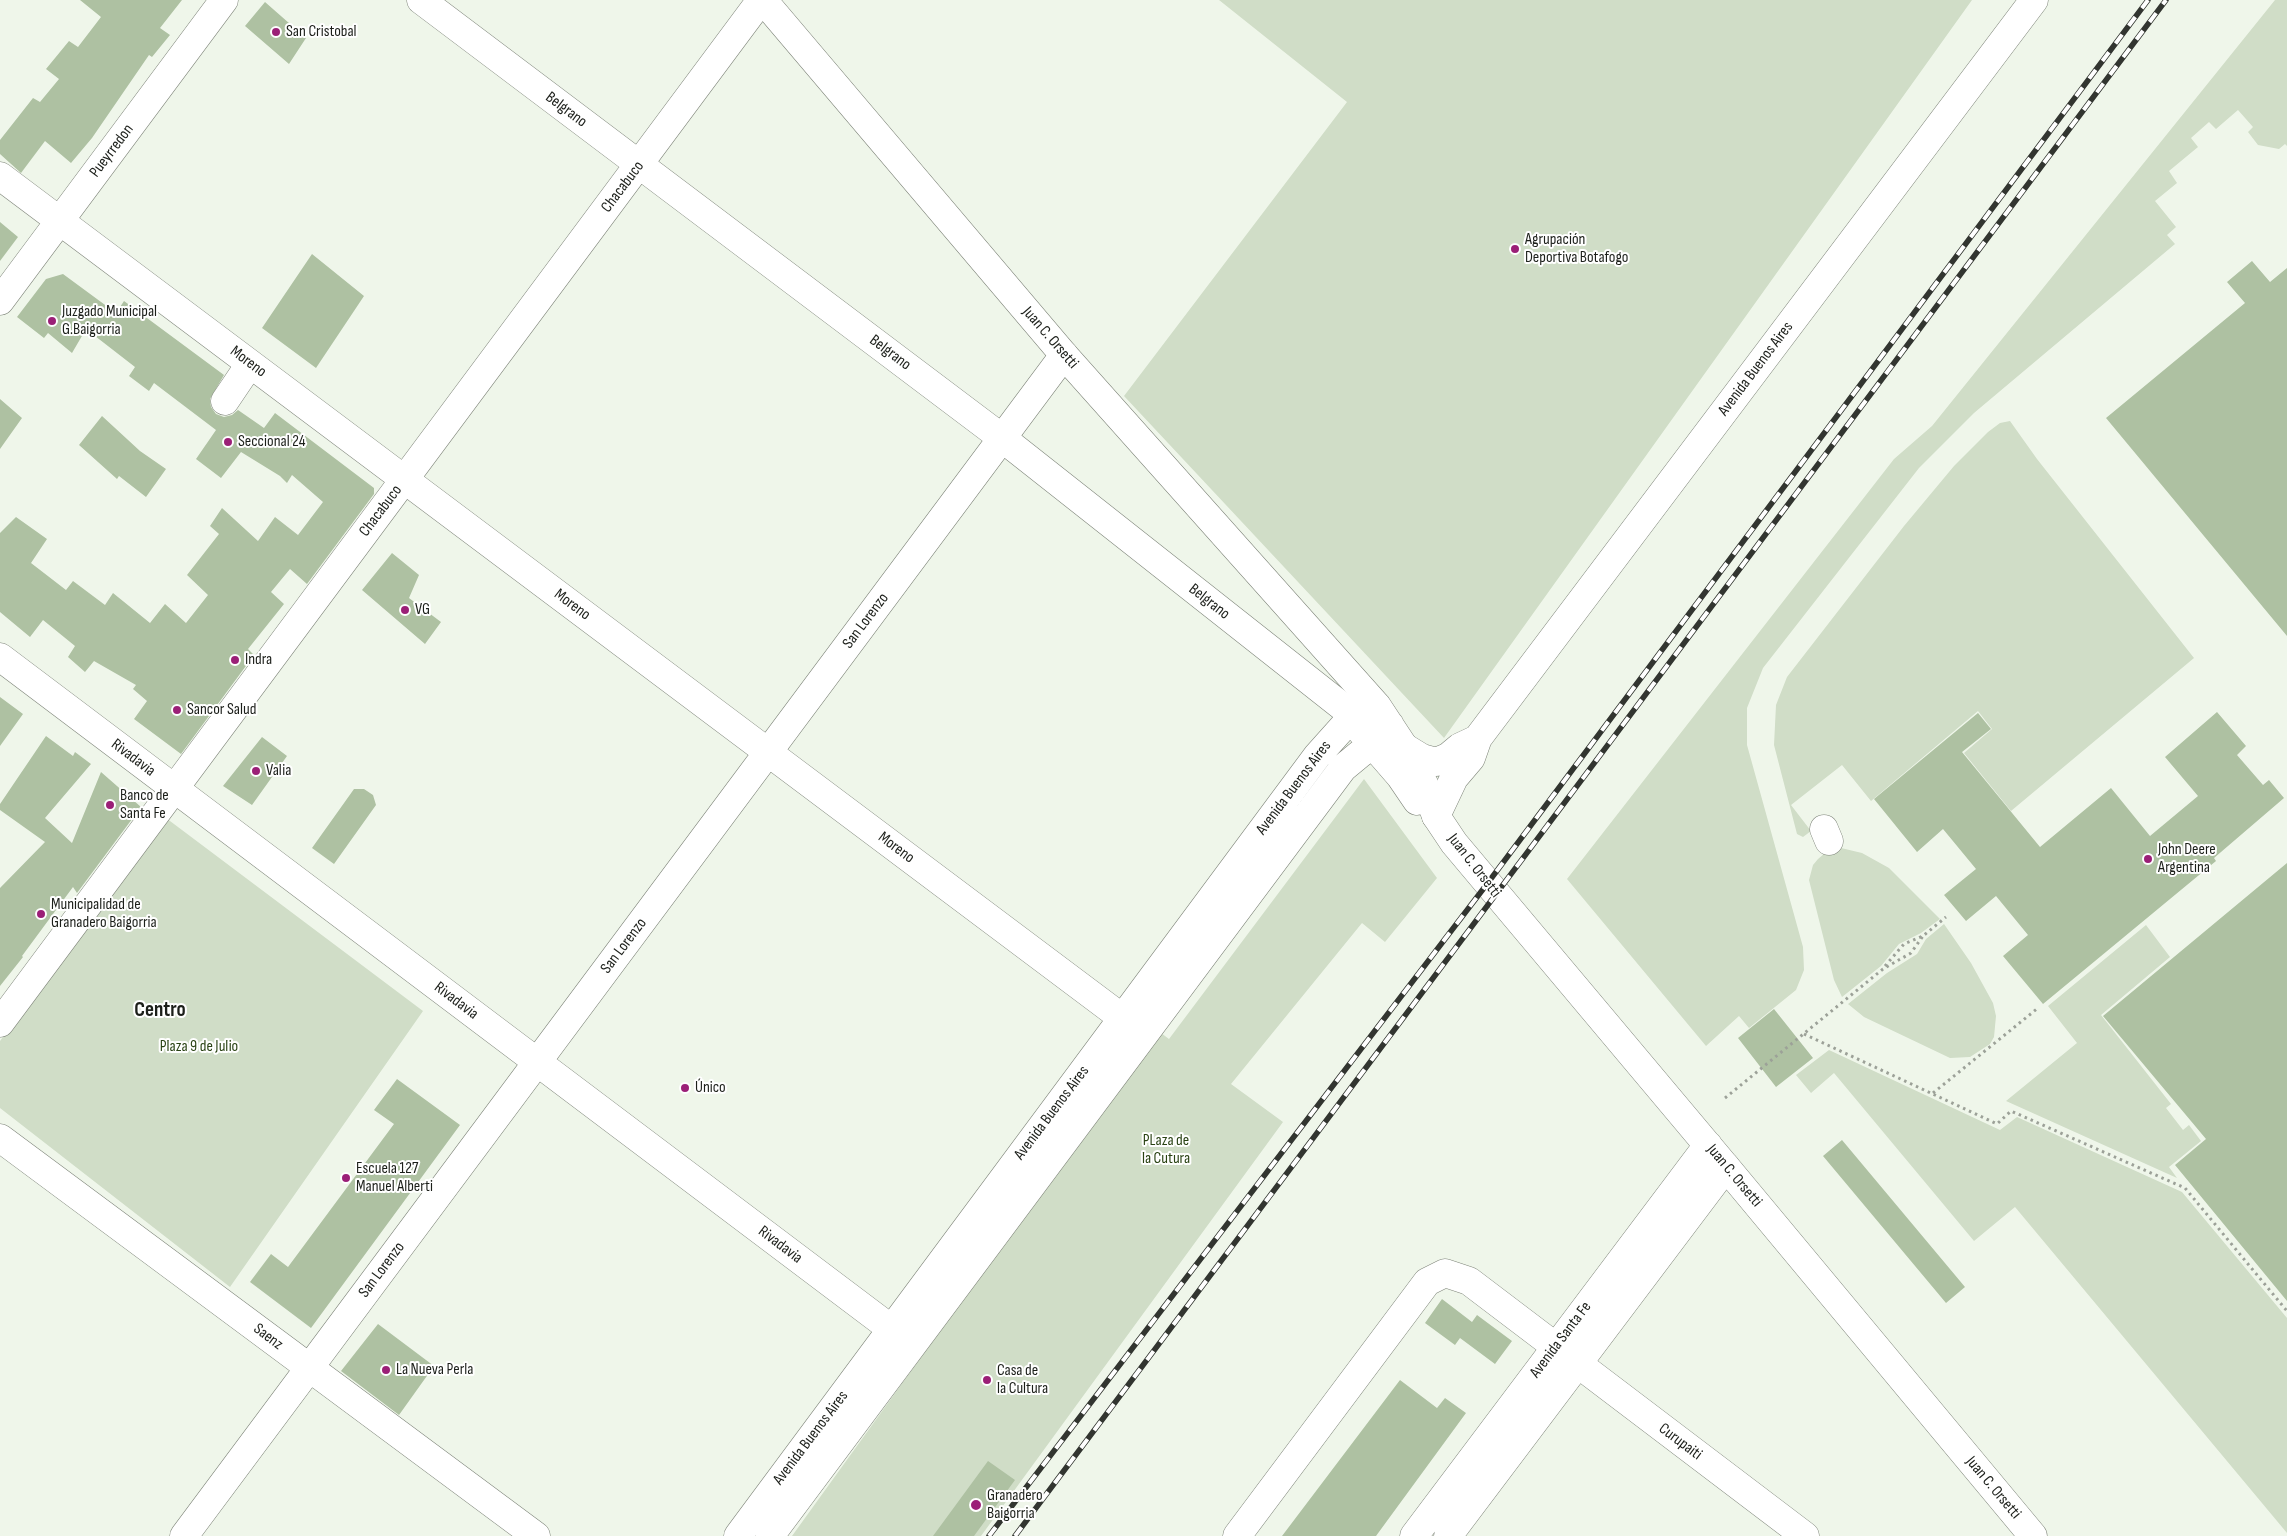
<!DOCTYPE html>
<html>
<head>
<meta charset="utf-8">
<style>
  body { margin:0 }
  canvas { display:block; background:#eff6ea }
</style>
</head>
<body>
<canvas width="2287" height="1536"></canvas>
<script>
const ctx = document.querySelector('canvas').getContext('2d');
ctx.lineJoin = 'round';
function fill(path, color) { ctx.fillStyle = color; ctx.fill(path, 'evenodd'); }
const poly = rows => new Path2D(rows.map(r => 'M' + r).join(''));
function strokePath(path, color, width, dash) { ctx.strokeStyle = color; ctx.lineWidth = width; ctx.lineCap = dash ? 'butt' : 'round'; ctx.setLineDash(dash || []); ctx.stroke(path); }
function write(font, color, halo, rows, align = 'center') {
  ctx.font = font + ' "Sofia Sans Condensed",sans-serif'; ctx.lineWidth = 4; ctx.setLineDash([]); ctx.textBaseline = 'middle'; ctx.strokeStyle = halo; ctx.fillStyle = color; for (const [text, x, y, turn = 0] of rows) {
    ctx.save(); ctx.translate(x, y); ctx.rotate((+turn || 0) * Math.PI / 180); ctx.textAlign = isNaN(turn) ? turn : align; if (halo) ctx.strokeText(text, 0, 0); ctx.fillText(text, 0, 0); ctx.restore();
  }
}
const green = poly([
  [1219,0,1972,0,1444,738,1124,396,1347,102],
  [2275,0,2287,0,2287,146,2285,144,2279,149,2258,145,2248,132,2253,127,2238,110,2216,129,2209,122,2191,138,2198,147,2169,171,2177,183,2155,201,2176,227,2167,235,2175,244,1974,413,1919,468,1763,668,1747,708,1747,745,1803,947,1804,970,1796,990,1749,1028,1739,1016,1706,1046,1567,879,1894,459,1932,426],
  [2010,421,2037,459,2194,658,2011,811,1964,753,1992,729,1978,711,1871,801,1842,765,1791,805,1811,831,1803,837,1797,834,1774,745,1776,705,1787,677,1904,526,1954,466,1988,432,2000,423],
  [1364,779,1437,878,1385,942,1362,923,1231,1084,1283,1122,981,1536,792,1536,1157,1030,1169,1039],
  [166,818,423,1011,230,1287,0,1108,0,1041],
  [1841,848,1862,853,1889,868,1940,919,1921,933,1899,944,1881,966,1842,997,1834,980,1809,880,1813,865,1818,859,1825,853],
  [1944,924,1971,963,1993,1003,1996,1016,1994,1037,1990,1044,1970,1057,1950,1058,1864,1017,1848,1004,1887,973,1917,954,1926,939],
  [2146,925,2170,957,2101,1015,2171,1104,2166,1108,2183,1130,2189,1125,2201,1141,2169,1167,2177,1178,2006,1101,2077,1043,2048,1006],
  [1829,1050,2000,1130,2017,1117,2182,1192,2287,1318,2287,1533,2015,1207,1974,1241,1834,1073,1811,1093,1796,1075]
]);
const building = poly([
  [80,0,182,0,160,28,170,35,152,57,149,55,92,138,71,163,45,141,21,173,0,154,0,140,33,98,40,102,59,79,46,69,69,41,78,47,101,17],
  [265,2,306,38,289,64,245,26],
  [0,222,18,237,0,261],
  [312,254,364,296,316,368,262,328],
  [2252,261,2270,282,2287,268,2287,636,2106,418,2245,303,2227,282],
  [63,274,116,313,124,301,224,375,210,399,211,407,216,414,224,417,232,415,238,410,264,428,275,413,374,488,374,494,307,584,290,569,271,592,284,604,248,649,254,655,181,754,134,719,147,701,133,689,136,685,94,661,85,672,68,657,75,646,43,620,30,637,0,612,0,533,16,517,47,539,31,563,66,590,73,581,105,605,113,593,150,623,165,604,186,623,208,595,187,575,219,534,210,526,222,508,258,541,275,517,298,535,323,502,292,475,287,483,280,476,241,452,221,478,196,459,216,430,154,383,149,391,129,376,135,367,86,329,72,353,48,333,44,338,17,317,46,279],
  [0,399,22,418,0,449],
  [102,416,140,451,166,469,146,497,119,476,117,479,79,445],
  [392,553,419,575,409,598,441,622,425,644,362,590],
  [0,697,23,714,0,746],
  [2217,712,2246,746,2237,755,2263,785,2269,780,2284,798,2214,858,2216,861,2043,1004,2003,956,2028,935,1996,896,1966,921,1944,895,1976,869,1943,829,1917,852,1874,799,1978,713,1991,729,1962,752,2040,847,2111,788,2150,836,2198,796,2165,757],
  [46,736,73,756,75,752,91,764,45,818,72,843,101,772,141,807,77,893,73,887,22,956,23,957,0,986,0,888,45,842,0,810,0,804],
  [262,737,287,756,252,805,223,786],
  [354,789,364,789,373,795,376,805,334,864,312,848],
  [2287,863,2287,1301,2175,1165,2206,1139,2103,1016],
  [1774,1009,1813,1058,1776,1087,1738,1038],
  [397,1079,460,1125,311,1328,250,1282,271,1254,288,1267,394,1124,374,1110],
  [1842,1140,1965,1287,1946,1303,1823,1156],
  [1442,1299,1472,1322,1477,1315,1512,1341,1495,1364,1460,1338,1455,1345,1425,1323],
  [378,1324,434,1366,399,1415,341,1371],
  [1400,1380,1437,1408,1445,1398,1466,1413,1376,1536,1282,1536],
  [988,1461,1015,1480,974,1536,933,1536]
]);
const path = poly([
  [1885,966,1904,944,1923,936,1946,917],
  [1804,1034,1997,1124,2011,1111,2185,1188,2287,1311],
  [1933,1093,2038,1008],
  [1725,1098,1883,969,1911,953,1923,936]
]);
const minor = poly([
  [421,0,1002,438,1353,715],
  [0,176,1141,1032],
  [0,301,224,0],
  [225,401,250,364],
  [0,657,910,1343],
  [1404,747,1422,758,1436,762,1448,757,1460,747,1477,739],
  [1436,816,1454,778,1471,758,1478,738,2034,0],
  [1824,829,1829,841],
  [0,1023,761,0],
  [0,1138,536,1536],
  [1726,1167,2033,1536],
  [184,1536,1064,355],
  [1237,1536,1427,1282,1445,1273,1469,1281,1805,1536]
]);
const major = poly([
  [763,0,1064,355,1377,706,1404,747,1424,784,1436,816,1454,843,1726,1167,1448,1536],
  [1361,731,1400,776,1417,801],
  [738,1536,1317,756,1360,708,1369,704,1377,706],
  [770,1536,1343,768,1372,744,1388,736,1390,725],
  [1414,1536,1708,1145]
]);
const rail = poly([
  [989,1536,1487,884,2148,0],
  [1015,1536,2166,0]
]);
const markers = [
  [276,32,5,"#9b1f77"],
  [1515,249,5,"#9b1f77"],
  [52,321,5,"#9b1f77"],
  [228,442,5,"#9b1f77"],
  [405,610,5,"#9b1f77"],
  [235,660,5,"#9b1f77"],
  [177,710,5,"#9b1f77"],
  [256,771,5,"#9b1f77"],
  [110,805,5,"#9b1f77"],
  [2148,859,5,"#9b1f77"],
  [41,914,5,"#9b1f77"],
  [685,1088,5,"#9b1f77"],
  [346,1178,5,"#9b1f77"],
  [386,1370,5,"#9b1f77"],
  [987,1380,5,"#9b1f77"],
  [976,1505,6,"#9b1f77"]
];
const poiNames = [
  ["San Cristobal",286,32],
  ["Agrupación",1525,240],
  ["Deportiva Botafogo",1525,258],
  ["Juzgado Municipal",62,312],
  ["G.Baigorria",62,330],
  ["Seccional 24",238,442],
  ["VG",415,610],
  ["Indra",245,660],
  ["Sancor Salud",187,710],
  ["Valia",266,771],
  ["Banco de",120,796],
  ["Santa Fe",120,814],
  ["John Deere",2158,850],
  ["Argentina",2158,868],
  ["Municipalidad de",51,905],
  ["Granadero Baigorria",51,923],
  ["Único",695,1088],
  ["Escuela 127",356,1169],
  ["Manuel Alberti",356,1187],
  ["La Nueva Perla",396,1370],
  ["Casa de",997,1371],
  ["la Cultura",997,1389],
  ["Granadero",987,1496],
  ["Baigorria",987,1514]
];
const streetNames = [
  ["Belgrano",566,110,37],
  ["Pueyrredon",112,151,-53],
  ["Chacabuco",623,187,-53],
  ["Juan C. Orsetti",1050,338,49],
  ["Belgrano",890,353,37],
  ["Moreno",248,362,37],
  ["Avenida Buenos Aires",1756,369,-53],
  ["Chacabuco",381,511,-53],
  ["Belgrano",1209,602,38],
  ["Moreno",572,605,37],
  ["San Lorenzo",866,621,-53],
  ["Rivadavia",133,758,37],
  ["Avenida Buenos Aires",1294,788,-53],
  ["Moreno",896,848,37],
  ["Juan C. Orsetti",1474,866,52],
  ["San Lorenzo",624,946,-53],
  ["Rivadavia",456,1001,37],
  ["Avenida Buenos Aires",1052,1113,-53],
  ["Juan C. Orsetti",1734,1176,50],
  ["Rivadavia",780,1245,37],
  ["San Lorenzo",382,1270,-53],
  ["Saenz",268,1337,37],
  ["Avenida Santa Fe",1561,1340,-53],
  ["Avenida Buenos Aires",811,1438,-53],
  ["Curupaiti",1680,1442,37],
  ["Juan C. Orsetti",1993,1488,50]
];
const parkNames = [
  ["Plaza 9 de Julio",199,1047],
  ["PLaza de",1166,1141],
  ["la Cutura",1166,1159]
];
const districtNames = [
  ["Centro",160,1011]
];
fill(green, '#d0ddc7');
fill(building, '#aec1a2');
strokePath(minor, '#7f857a', 29);
strokePath(major, '#7f857a', 29);
strokePath(path, '#9ca198', 3, [2.5, 4]);
strokePath(minor, '#fff', 28);
strokePath(major, '#fff', 28);
strokePath(rail, '#323530', 5.5);
strokePath(rail, '#fff', 4, [11]);
for (const [x, y, r, color] of markers) { const dot = new Path2D(); dot.arc(x, y, r, 0, 2 * Math.PI); ctx.fillStyle = color; ctx.fill(dot); strokePath(dot, '#fff', 2); }
write('16px', '#1c1f1a', '#fff', poiNames, 'left');
write('16px', '#1c1f1a', '#fff', streetNames);
write('16px', '#294213', '#fff', parkNames);
write('bold 21px', '#1c1f1a', '#fff', districtNames);
</script>
</body>
</html>
